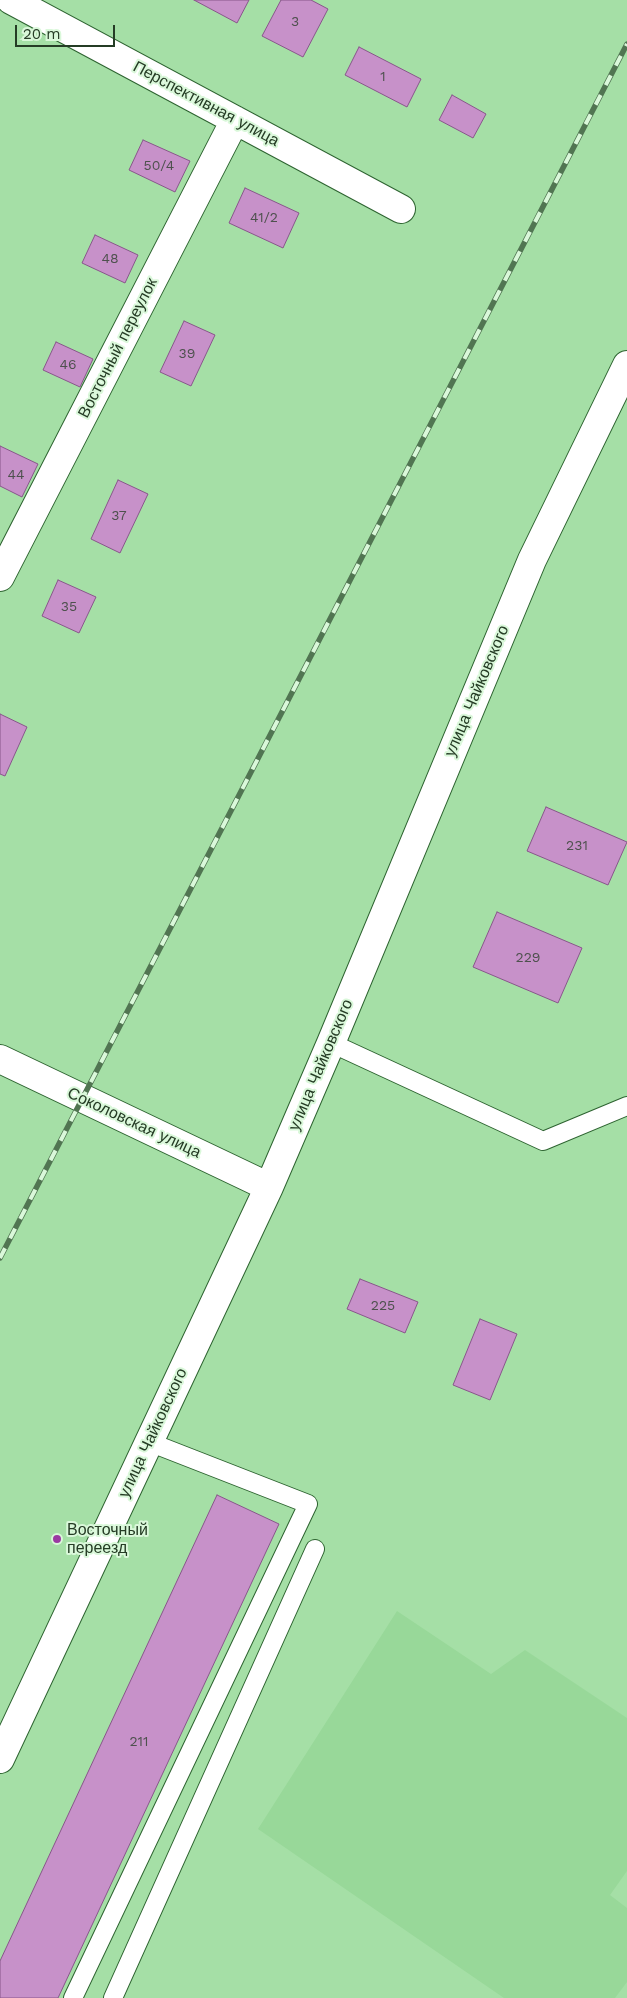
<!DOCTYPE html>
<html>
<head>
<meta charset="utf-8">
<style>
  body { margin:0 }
  #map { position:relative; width:627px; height:1998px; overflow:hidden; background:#a5dfa6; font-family:"Work Sans",sans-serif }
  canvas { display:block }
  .scale { position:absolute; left:15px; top:25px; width:100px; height:22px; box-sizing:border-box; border:2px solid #253c25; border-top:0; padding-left:6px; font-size:15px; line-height:18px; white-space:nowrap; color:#253c25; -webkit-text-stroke:4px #daf8da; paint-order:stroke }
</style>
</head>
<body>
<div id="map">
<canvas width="627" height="1998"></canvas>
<div class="scale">20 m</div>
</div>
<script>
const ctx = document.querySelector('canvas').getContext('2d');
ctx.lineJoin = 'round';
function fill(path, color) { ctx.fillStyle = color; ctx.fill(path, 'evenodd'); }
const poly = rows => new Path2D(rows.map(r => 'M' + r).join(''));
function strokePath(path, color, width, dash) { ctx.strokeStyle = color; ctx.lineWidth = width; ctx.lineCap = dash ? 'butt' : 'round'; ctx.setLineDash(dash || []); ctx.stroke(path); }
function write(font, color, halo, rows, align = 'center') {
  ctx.font = font + ' "Work Sans",sans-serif'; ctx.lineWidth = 4; ctx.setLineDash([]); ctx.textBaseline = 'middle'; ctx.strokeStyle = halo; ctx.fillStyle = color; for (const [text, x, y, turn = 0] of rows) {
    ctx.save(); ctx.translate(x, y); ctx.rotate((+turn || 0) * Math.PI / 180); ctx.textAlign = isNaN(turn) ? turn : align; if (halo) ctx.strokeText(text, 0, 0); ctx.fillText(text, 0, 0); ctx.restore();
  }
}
const built = poly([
  [397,1611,491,1674,525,1650,627,1718,627,1871,610,1895,627,1908,627,1982,615,1998,504,1998,258,1829]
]);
const building = poly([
  [194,0,249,0,237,23,194,0],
  [281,0,311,0,328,9,303,57,262,36,281,0],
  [359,47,421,79,407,107,345,75,359,47],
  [452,95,486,114,473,138,439,120,452,95],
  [143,140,190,161,175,192,129,170,143,140],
  [245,188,299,213,283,248,229,223,245,188],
  [95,235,138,255,125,283,82,263,95,235],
  [184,321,215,335,191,386,160,372,184,321],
  [56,342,93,359,80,387,43,370,56,342],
  [0,446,38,464,22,497,0,486,0,446],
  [118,480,148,494,120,553,91,539,118,480],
  [58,580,96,597,79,633,42,616,58,580],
  [0,714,27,727,5,776,0,774,0,714],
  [546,807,627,842,608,885,527,851,546,807],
  [497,912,582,948,558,1003,473,967,497,912],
  [360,1279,418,1302,405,1333,347,1309,360,1279],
  [480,1319,517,1334,490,1400,453,1385,480,1319],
  [217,1495,279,1524,58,1998,0,1998,0,1961,217,1495]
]);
const service = poly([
  [331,1043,543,1141,627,1106],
  [73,1998,308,1504,149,1442],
  [113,1998,315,1549]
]);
const minor = poly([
  [11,0,401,209],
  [0,577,235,120]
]);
const tertiary = poly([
  [0,1059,269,1187],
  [0,1759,269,1187,331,1043,532,560,627,365]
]);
const rail = poly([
  [0,1258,627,44]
]);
const markers = [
  [57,1539,5,"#9b3aa2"]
];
const numberNames = [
  ["3",295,22],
  ["1",383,77],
  ["50/4",159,166],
  ["41/2",264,218],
  ["48",110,259],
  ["39",187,354],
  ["46",68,365],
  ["44",16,475],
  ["37",119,516],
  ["35",69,607],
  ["231",577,846],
  ["229",528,958],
  ["225",383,1306],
  ["211",139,1742]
];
const streetNames = [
  ["Перспективная улица",206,104,28],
  ["Восточный переулок",118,348,-63],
  ["улица Чайковского",477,691,-67],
  ["улица Чайковского",321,1065,-67],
  ["Соколовская улица",134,1123,25],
  ["улица Чайковского",153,1433,-65]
];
const poiNames = [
  ["Восточный",67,1530],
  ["переезд",67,1548]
];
fill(built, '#98d899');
fill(building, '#c791c9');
strokePath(building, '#88568a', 1);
strokePath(service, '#2d6330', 20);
strokePath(minor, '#2d6330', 30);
strokePath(tertiary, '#2d6330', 30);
strokePath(service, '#fff', 18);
strokePath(minor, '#fff', 28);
strokePath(tertiary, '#fff', 28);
strokePath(rail, '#517552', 5.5);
strokePath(rail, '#daf8da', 4, [11]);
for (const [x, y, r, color] of markers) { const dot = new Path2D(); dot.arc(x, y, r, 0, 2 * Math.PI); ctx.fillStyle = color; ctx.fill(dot); strokePath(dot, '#daf8da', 2); }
write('14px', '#4e514e', null, numberNames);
write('16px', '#253c25', '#daf8da', streetNames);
write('16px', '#253c25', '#daf8da', poiNames, 'left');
</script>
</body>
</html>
